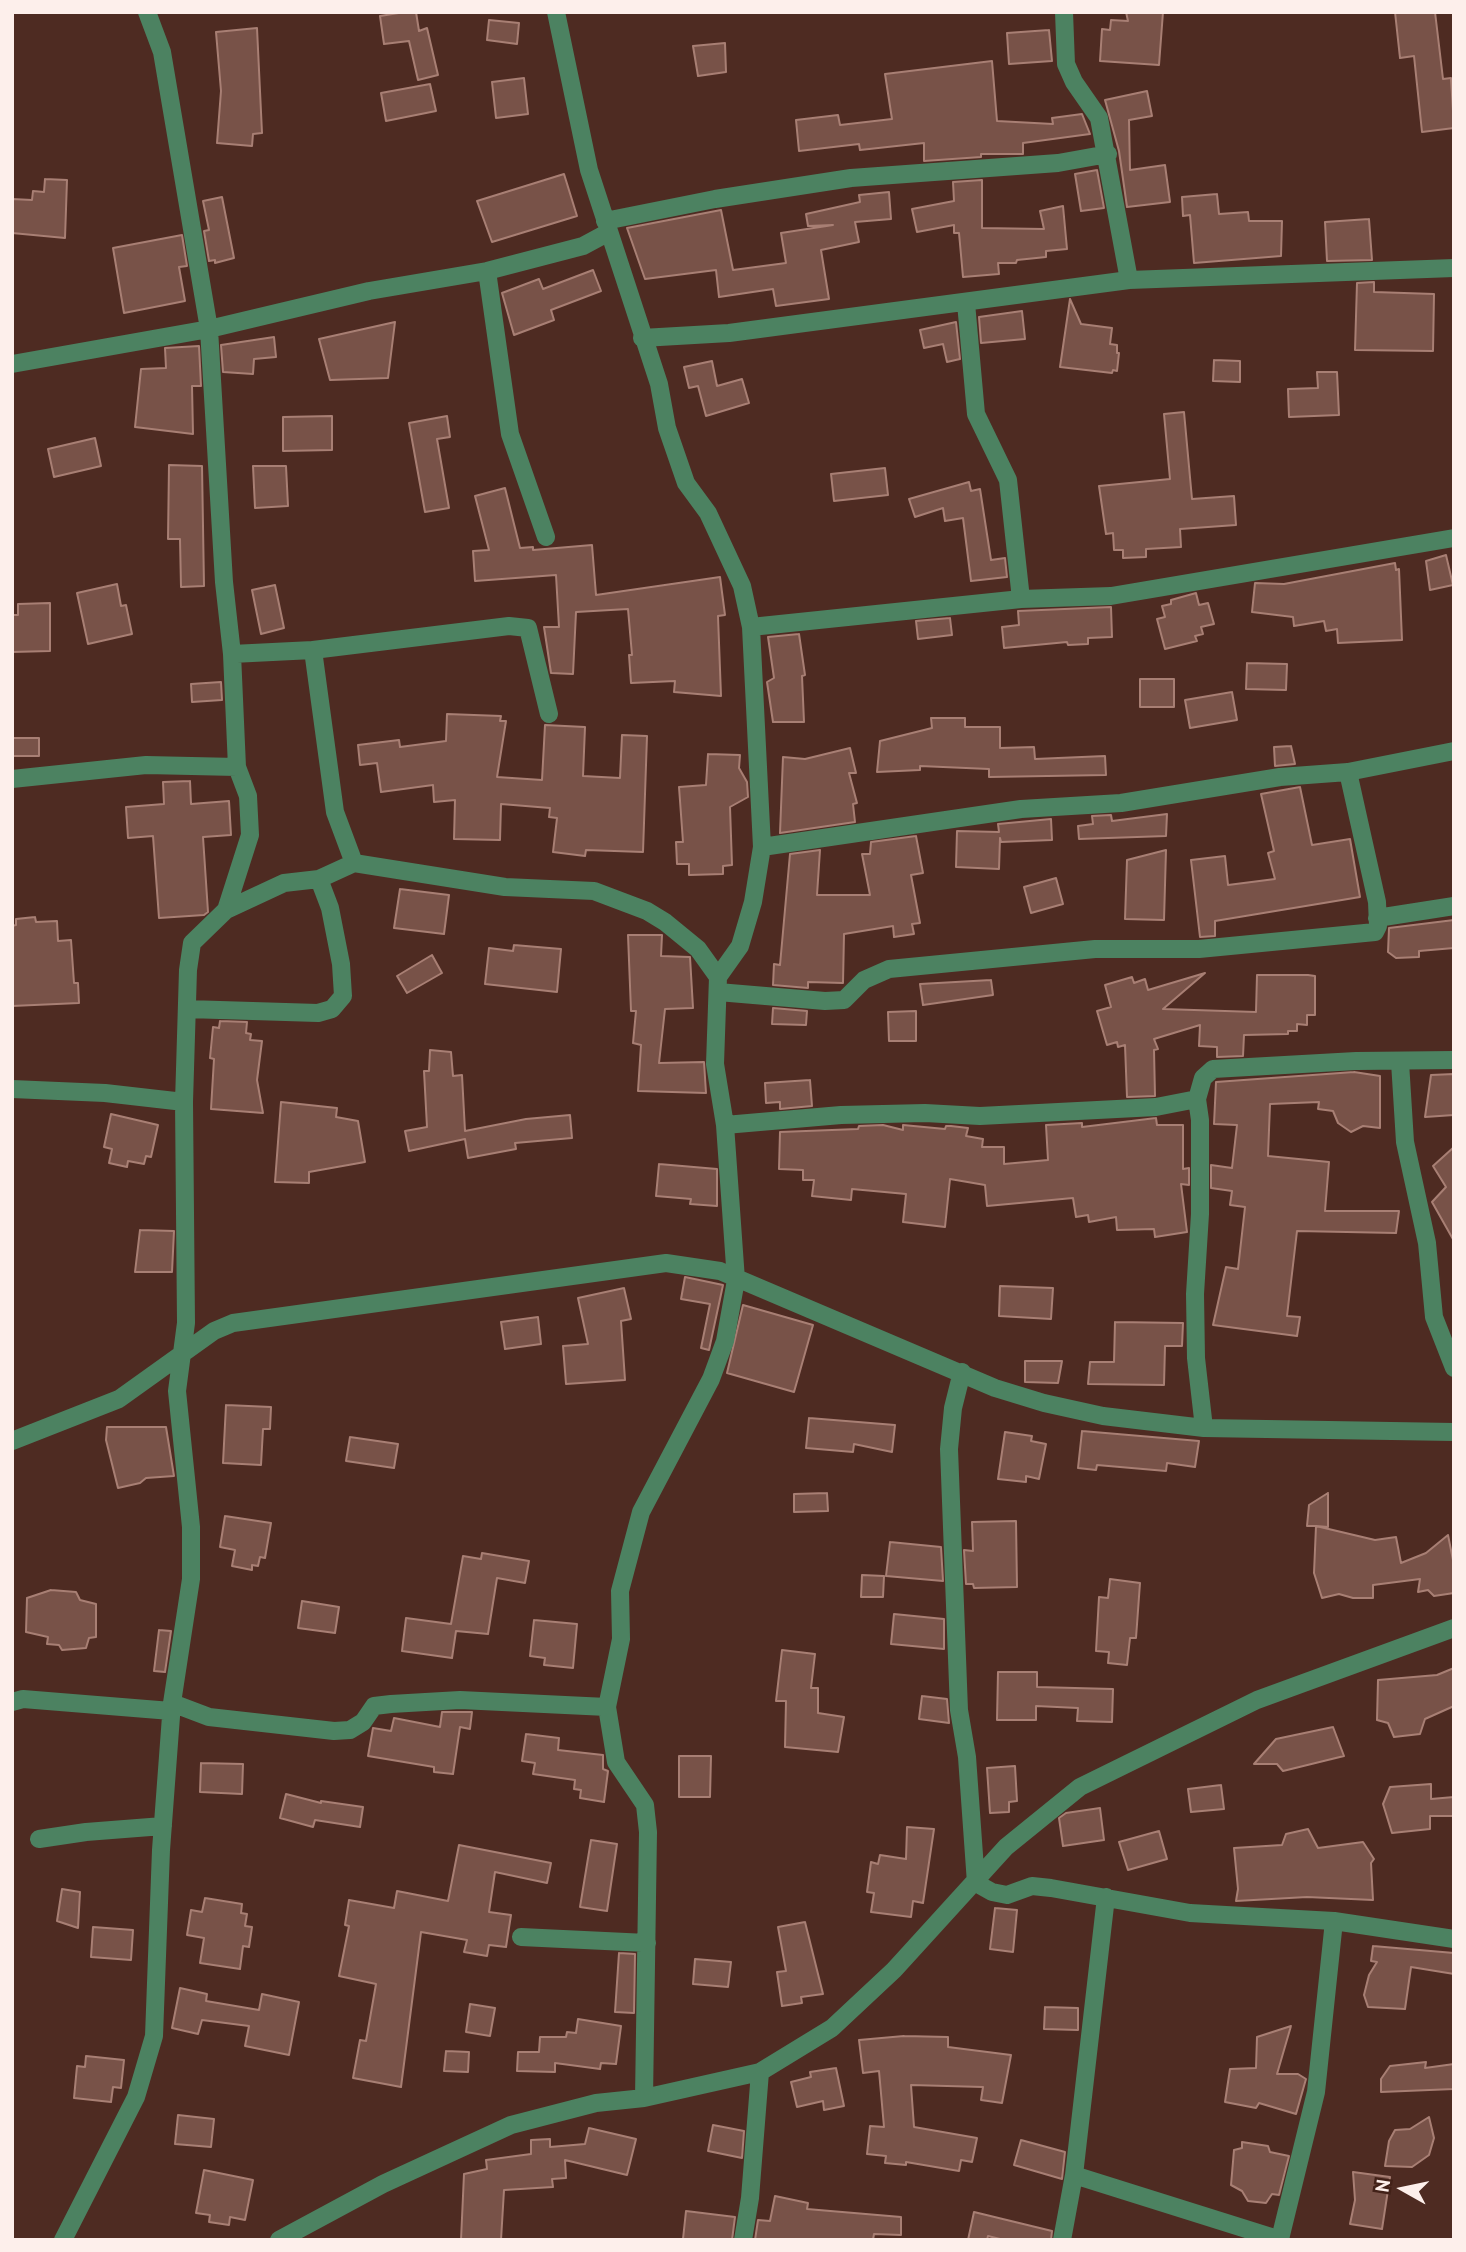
<!DOCTYPE html>
<html>
<head>
<meta charset="utf-8">
<style>
  body { margin:0 }
  #map { position:relative; width:1466px; height:2252px; overflow:hidden; background:#4e2b22; font-family:"PT Sans",sans-serif }
  canvas { display:block }
  .frame { position:absolute; inset:0; border:14px solid #fdefeb; pointer-events:none }
  .north { position:absolute; left:1368px; top:2154px; width:70px; height:70px; -webkit-text-stroke:5px #422118; paint-order:stroke; rotate:279deg; font-size:19px; font-weight:700; line-height:28px; text-align:center; color:#fdefeb }
  .north::after { content:''; display:block; margin:auto; width:24px; height:32px; background:#fdefeb; clip-path:polygon(50% 0,100% 100%,50% 72%,0 100%) }
</style>
</head>
<body>
<div id="map">
<canvas width="1466" height="2252"></canvas>
<div class="frame"></div>
<div class="north">N</div>
</div>
<script>
const ctx = document.querySelector('canvas').getContext('2d');
ctx.lineJoin = 'round';
function fill(path, color) { ctx.fillStyle = color; ctx.fill(path, 'evenodd'); }
const poly = rows => new Path2D(rows.map(r => 'M' + r).join(''));
function strokePath(path, color, width, dash) { ctx.strokeStyle = color; ctx.lineWidth = width; ctx.lineCap = dash ? 'butt' : 'round'; ctx.setLineDash(dash || []); ctx.stroke(path); }
const building = poly([
  [405,12,416,12,419,31,427,28,438,75,418,80,409,41,384,44,380,16,405,12],
  [1126,12,1163,12,1159,65,1100,61,1102,29,1110,30,1111,20,1128,21,1126,12],
  [1395,12,1435,12,1443,79,1451,78,1454,128,1422,132,1414,56,1400,58,1395,12],
  [489,20,519,23,517,44,487,40,489,20],
  [257,28,262,133,253,134,252,146,217,143,221,91,216,32,257,28],
  [1049,30,1052,61,1009,64,1007,33,1049,30],
  [725,43,726,72,698,76,693,46,725,43],
  [992,61,997,121,1053,124,1052,118,1082,114,1090,134,1023,143,1023,154,981,154,981,157,924,161,924,143,860,150,859,144,799,151,796,120,838,115,840,125,892,119,885,74,992,61],
  [524,78,528,114,496,118,492,82,524,78],
  [430,84,436,111,386,121,381,93,430,84],
  [1147,91,1152,116,1129,120,1130,170,1165,165,1170,202,1127,207,1119,151,1105,100,1147,91],
  [1097,170,1104,208,1081,211,1075,174,1097,170],
  [564,174,577,216,492,242,477,201,564,174],
  [45,179,67,180,65,238,12,233,12,199,32,200,33,191,44,192,45,179],
  [982,180,982,228,1044,229,1040,211,1063,206,1067,249,1046,251,1046,257,1017,260,1016,263,998,263,999,274,963,277,959,233,954,233,954,225,917,232,912,209,954,201,953,182,982,180],
  [889,192,891,219,855,222,859,242,821,250,829,299,776,306,773,289,719,297,716,270,645,279,627,228,721,210,733,270,786,263,781,233,833,225,808,226,806,214,860,202,859,195,889,192],
  [1217,194,1219,214,1248,212,1249,221,1282,221,1281,256,1194,263,1190,215,1183,216,1182,197,1217,194],
  [222,197,234,258,215,263,215,260,209,261,204,231,209,230,203,201,222,197],
  [1369,219,1372,260,1327,261,1325,222,1369,219],
  [182,235,187,266,179,267,185,301,124,313,113,248,182,235],
  [593,270,601,291,551,310,554,320,514,335,502,293,539,279,543,289,593,270],
  [1374,282,1374,292,1434,294,1433,351,1355,350,1357,283,1374,282],
  [1070,299,1081,324,1112,328,1110,344,1117,345,1117,353,1119,353,1117,371,1113,370,1112,373,1060,367,1070,299],
  [1022,311,1025,339,981,343,979,317,1022,311],
  [395,322,388,378,330,380,319,339,395,322],
  [956,322,960,359,947,362,943,344,924,348,920,330,956,322],
  [274,337,276,357,254,359,253,374,223,372,221,345,274,337],
  [199,346,201,386,192,386,193,434,135,427,141,369,166,368,165,348,199,346],
  [1214,360,1240,361,1240,382,1213,381,1214,360],
  [712,361,717,386,742,379,749,403,706,416,698,386,689,388,684,367,712,361],
  [1317,372,1337,372,1339,415,1289,417,1288,389,1318,388,1317,372],
  [1184,412,1192,499,1234,496,1236,525,1180,529,1181,547,1146,549,1146,557,1123,558,1123,550,1114,550,1113,533,1106,534,1099,486,1170,479,1164,414,1184,412],
  [332,416,332,450,283,451,283,417,332,416],
  [447,416,450,437,437,439,449,508,425,512,409,423,447,416],
  [95,438,101,466,54,477,48,449,95,438],
  [169,465,202,466,204,586,181,587,180,539,168,539,169,465],
  [253,466,286,466,288,506,255,508,253,466],
  [885,468,888,495,834,501,831,474,885,468],
  [969,482,971,491,980,489,991,560,1005,558,1007,577,971,581,963,518,945,521,943,508,915,517,909,499,969,482],
  [505,488,520,548,533,547,533,550,592,545,596,595,720,577,725,615,718,616,721,696,674,692,675,681,631,683,629,655,632,655,628,609,576,612,573,674,551,673,544,627,559,627,556,575,475,581,473,551,489,550,475,496,505,488],
  [1446,555,1453,585,1430,590,1426,561,1446,555],
  [1395,563,1396,570,1399,569,1402,640,1338,643,1337,629,1326,631,1324,621,1294,626,1293,617,1252,612,1255,583,1284,584,1395,563],
  [117,584,121,606,126,605,132,634,88,644,77,593,117,584],
  [275,585,284,628,261,634,252,590,275,585],
  [1196,593,1199,605,1208,603,1214,624,1201,627,1203,634,1195,636,1197,641,1165,649,1157,619,1165,617,1162,606,1171,604,1171,600,1196,593],
  [50,603,50,651,12,652,12,615,18,615,18,604,50,603],
  [1111,607,1112,637,1088,638,1088,644,1068,645,1067,642,1004,648,1002,627,1019,625,1018,611,1111,607],
  [950,618,952,635,918,639,916,621,950,618],
  [799,634,805,675,802,676,804,722,773,722,767,682,774,678,768,637,799,634],
  [1247,663,1287,664,1286,690,1246,689,1247,663],
  [1140,679,1174,679,1174,707,1140,707,1140,679],
  [221,682,222,700,192,702,191,684,221,682],
  [1232,692,1237,720,1190,728,1185,700,1232,692],
  [447,714,501,716,500,721,506,721,497,777,542,780,545,725,585,727,583,776,620,778,622,735,647,736,643,852,586,850,585,856,553,852,557,818,549,817,550,808,501,804,500,840,454,839,455,800,434,802,433,785,381,792,377,763,360,765,358,745,399,740,400,747,446,741,447,714],
  [931,718,965,718,965,727,1000,727,1000,748,1034,747,1035,759,1105,756,1106,775,989,777,989,769,920,766,920,770,877,772,880,741,932,728,931,718],
  [12,738,39,738,39,756,12,756,12,738],
  [1291,746,1295,764,1275,766,1274,747,1291,746],
  [850,748,856,773,849,773,857,803,853,804,855,822,780,833,783,757,805,759,850,748],
  [708,754,740,755,739,768,747,782,748,797,730,807,732,865,723,866,723,874,689,875,689,864,677,864,676,842,683,842,679,787,706,785,708,754],
  [190,781,191,804,229,801,231,835,203,837,208,912,204,915,159,918,153,836,128,838,126,807,164,804,163,782,190,781],
  [1300,787,1312,845,1350,839,1360,897,1215,921,1215,936,1200,937,1191,860,1225,856,1228,885,1275,879,1268,853,1274,851,1261,794,1300,787],
  [1167,814,1166,836,1079,839,1078,826,1093,824,1092,816,1111,815,1112,821,1167,814],
  [1051,819,1052,840,1001,842,1000,838,999,869,956,867,957,831,999,832,998,824,1051,819],
  [916,836,923,873,911,875,920,923,912,924,914,934,894,937,893,926,844,934,843,983,808,982,808,988,773,985,774,964,780,965,790,854,820,850,817,895,870,895,862,854,870,854,871,842,916,836],
  [1166,850,1164,920,1125,919,1127,860,1166,850],
  [1056,878,1063,904,1031,913,1024,887,1056,878],
  [400,889,449,895,444,934,394,928,400,889],
  [35,917,36,922,57,921,58,941,71,940,74,983,78,983,79,1003,12,1006,12,926,16,925,16,919,35,917],
  [1454,920,1454,948,1419,951,1419,957,1396,958,1388,952,1389,928,1454,920],
  [628,935,662,935,661,956,690,957,693,1008,665,1009,659,1063,704,1062,706,1093,638,1091,641,1045,633,1043,636,1011,631,1011,628,935],
  [514,945,561,949,557,992,485,984,489,948,513,951,514,945],
  [432,955,442,973,407,993,397,976,432,955],
  [1205,973,1163,1009,1256,1012,1257,975,1308,975,1315,976,1315,1015,1307,1015,1307,1025,1297,1024,1297,1031,1288,1031,1288,1034,1244,1035,1243,1056,1217,1057,1217,1047,1199,1046,1200,1025,1154,1039,1158,1049,1154,1050,1155,1096,1127,1097,1125,1045,1118,1047,1117,1042,1107,1045,1097,1011,1111,1007,1105,985,1132,977,1134,983,1145,979,1148,990,1205,973],
  [991,980,993,995,923,1005,920,984,991,980],
  [773,1008,807,1011,806,1025,772,1024,773,1008],
  [916,1011,916,1041,889,1041,888,1012,916,1011],
  [220,1021,247,1022,246,1033,251,1034,250,1040,262,1041,257,1080,263,1113,211,1109,214,1059,210,1058,213,1027,219,1028,220,1021],
  [430,1050,451,1052,453,1076,462,1075,465,1131,526,1119,570,1115,572,1138,515,1143,516,1149,468,1158,465,1139,409,1151,405,1131,427,1127,424,1071,429,1071,430,1050],
  [1354,1072,1380,1076,1380,1128,1363,1126,1351,1132,1338,1123,1333,1111,1318,1109,1319,1102,1270,1104,1268,1156,1329,1162,1325,1211,1399,1211,1396,1233,1297,1231,1287,1316,1300,1317,1297,1336,1213,1325,1226,1267,1238,1269,1245,1207,1230,1205,1232,1191,1211,1188,1211,1165,1232,1168,1237,1125,1214,1124,1216,1082,1354,1072],
  [1454,1074,1454,1115,1425,1117,1431,1075,1454,1074],
  [810,1080,812,1106,780,1109,780,1102,766,1103,765,1083,810,1080],
  [281,1102,337,1108,336,1117,358,1121,365,1162,309,1172,309,1183,275,1182,281,1102],
  [111,1114,158,1125,151,1157,146,1156,144,1164,128,1161,127,1167,109,1163,112,1149,104,1147,111,1114],
  [1156,1118,1157,1125,1183,1125,1183,1169,1189,1168,1189,1185,1181,1184,1187,1232,1155,1237,1154,1229,1117,1230,1116,1217,1089,1222,1088,1215,1076,1217,1073,1198,987,1206,985,1185,950,1179,945,1227,903,1222,906,1194,852,1189,851,1200,812,1196,814,1180,803,1180,803,1170,779,1169,780,1132,858,1129,859,1126,883,1125,903,1130,903,1125,945,1129,946,1126,951,1126,968,1128,966,1136,983,1139,982,1147,1004,1147,1004,1164,1048,1160,1046,1125,1082,1123,1082,1127,1156,1118],
  [1454,1147,1454,1241,1432,1202,1446,1187,1433,1166,1454,1147],
  [659,1164,717,1169,717,1206,690,1204,691,1199,656,1196,659,1164],
  [140,1230,174,1231,172,1272,135,1272,140,1230],
  [685,1277,723,1285,709,1350,701,1348,710,1304,681,1299,685,1277],
  [1000,1286,1053,1288,1051,1319,999,1316,1000,1286],
  [624,1288,631,1319,621,1321,625,1380,566,1384,563,1346,588,1344,578,1298,624,1288],
  [743,1305,813,1325,794,1392,727,1373,743,1305],
  [538,1317,541,1344,505,1349,501,1322,538,1317],
  [1115,1322,1183,1323,1182,1346,1165,1346,1164,1385,1088,1384,1090,1362,1114,1362,1115,1322],
  [1025,1361,1062,1361,1058,1383,1025,1382,1025,1361],
  [226,1405,271,1407,270,1429,263,1429,261,1465,223,1463,226,1405],
  [809,1418,895,1425,892,1452,854,1444,853,1452,806,1448,809,1418],
  [107,1427,166,1427,174,1476,146,1478,140,1483,118,1488,106,1440,107,1427],
  [1082,1431,1199,1441,1195,1467,1167,1463,1166,1471,1097,1465,1096,1470,1078,1468,1082,1431],
  [1005,1432,1032,1436,1031,1441,1046,1444,1039,1479,1026,1476,1026,1482,998,1479,1005,1432],
  [350,1437,398,1444,394,1468,346,1461,350,1437],
  [827,1493,828,1511,794,1512,794,1494,827,1493],
  [1328,1493,1328,1527,1316,1526,1375,1540,1396,1537,1401,1563,1426,1553,1448,1535,1454,1565,1454,1593,1434,1596,1428,1590,1418,1592,1420,1579,1373,1585,1373,1598,1353,1598,1339,1594,1322,1598,1314,1573,1316,1526,1307,1526,1309,1505,1328,1493],
  [225,1516,271,1523,265,1558,260,1557,258,1566,252,1565,252,1570,232,1566,235,1550,220,1547,225,1516],
  [1016,1521,1017,1587,974,1588,973,1584,966,1584,964,1550,973,1551,972,1522,1016,1521],
  [890,1542,941,1547,943,1581,886,1576,890,1542],
  [482,1553,529,1561,525,1583,497,1578,488,1634,456,1631,452,1658,402,1651,406,1618,451,1624,463,1556,481,1559,482,1553],
  [862,1575,884,1576,883,1597,861,1597,862,1575],
  [1110,1579,1140,1583,1136,1638,1130,1638,1127,1665,1108,1663,1109,1652,1096,1651,1099,1597,1108,1598,1110,1579],
  [51,1590,76,1592,80,1600,96,1604,96,1637,89,1638,86,1648,62,1650,59,1645,47,1644,48,1637,26,1632,27,1598,51,1590],
  [302,1601,339,1607,335,1633,298,1628,302,1601],
  [894,1614,944,1619,944,1649,891,1644,894,1614],
  [534,1620,577,1624,573,1668,544,1665,545,1658,530,1656,534,1620],
  [159,1630,171,1631,165,1672,154,1671,159,1630],
  [782,1650,815,1654,811,1688,818,1688,818,1713,844,1717,838,1752,785,1747,786,1701,776,1701,782,1650],
  [1454,1668,1454,1706,1425,1719,1420,1734,1394,1737,1388,1723,1377,1720,1378,1680,1437,1675,1454,1668],
  [998,1672,1037,1672,1037,1687,1113,1689,1112,1722,1077,1721,1078,1708,1036,1706,1036,1720,997,1720,998,1672],
  [922,1696,947,1699,949,1723,919,1719,922,1696],
  [442,1712,472,1712,470,1729,460,1727,453,1774,434,1772,434,1767,368,1756,373,1728,391,1731,394,1718,440,1727,442,1712],
  [1333,1727,1344,1756,1283,1771,1277,1764,1254,1764,1276,1739,1333,1727],
  [526,1734,559,1738,558,1750,603,1755,603,1769,608,1771,604,1802,580,1798,581,1790,574,1789,575,1780,533,1774,535,1763,522,1761,526,1734],
  [679,1756,711,1756,710,1797,679,1797,679,1756],
  [201,1763,243,1764,242,1794,200,1792,201,1763],
  [1015,1766,1017,1801,1009,1802,1009,1812,990,1813,987,1768,1015,1766],
  [1431,1784,1431,1799,1454,1797,1454,1816,1430,1816,1430,1829,1392,1833,1383,1804,1390,1787,1431,1784],
  [1221,1785,1224,1809,1191,1812,1188,1789,1221,1785],
  [286,1794,321,1803,321,1801,363,1807,360,1827,315,1820,313,1827,280,1818,286,1794],
  [1100,1808,1104,1840,1063,1846,1059,1818,1066,1813,1100,1808],
  [907,1827,934,1829,923,1903,913,1901,911,1917,871,1912,874,1893,867,1892,871,1862,878,1864,880,1855,906,1859,907,1827],
  [1308,1829,1318,1848,1363,1842,1374,1859,1371,1863,1373,1900,1307,1897,1236,1901,1238,1889,1234,1848,1282,1845,1286,1834,1308,1829],
  [1159,1831,1167,1859,1128,1870,1119,1842,1159,1831],
  [591,1840,617,1844,607,1911,580,1907,591,1840],
  [459,1845,551,1863,547,1883,495,1872,489,1912,511,1915,506,1947,489,1945,487,1956,464,1952,467,1940,421,1932,401,2087,353,2078,360,2040,366,2041,376,1984,339,1976,349,1926,345,1925,349,1900,394,1908,397,1891,448,1901,459,1845],
  [62,1889,80,1892,78,1928,57,1921,62,1889],
  [205,1898,242,1904,241,1913,247,1914,245,1926,252,1927,249,1947,243,1946,240,1969,200,1963,204,1938,187,1935,191,1910,202,1912,205,1898],
  [995,1908,1017,1910,1013,1952,990,1949,995,1908],
  [805,1922,823,1994,801,1997,802,2003,782,2006,777,1972,786,1971,778,1927,805,1922],
  [93,1927,133,1930,131,1960,91,1957,93,1927],
  [1373,1946,1454,1953,1454,1974,1411,1967,1405,2009,1368,2007,1364,1995,1369,1975,1377,1962,1371,1961,1373,1946],
  [619,1953,635,1954,634,2013,615,2012,619,1953],
  [695,1959,731,1962,728,1987,693,1984,695,1959],
  [180,1988,207,1994,206,2001,259,2010,262,1994,299,2002,289,2055,245,2046,249,2026,202,2020,198,2034,172,2028,180,1988],
  [470,2004,495,2008,490,2036,466,2032,470,2004],
  [1045,2007,1078,2008,1078,2030,1044,2029,1045,2007],
  [578,2019,621,2026,616,2064,601,2063,600,2069,555,2063,555,2072,517,2071,518,2052,539,2052,540,2037,566,2037,567,2032,576,2033,578,2019],
  [1291,2026,1277,2074,1298,2074,1306,2079,1296,2114,1259,2103,1256,2108,1225,2102,1230,2069,1256,2068,1257,2037,1291,2026],
  [904,2036,948,2037,948,2047,1011,2055,1002,2103,981,2100,983,2087,911,2085,914,2127,977,2138,972,2162,961,2160,959,2171,906,2162,906,2165,885,2163,886,2156,867,2154,870,2126,884,2127,879,2071,863,2073,859,2040,904,2036],
  [446,2051,469,2052,468,2072,444,2071,446,2051],
  [86,2056,124,2060,121,2088,113,2087,111,2102,74,2098,77,2066,85,2067,86,2056],
  [1426,2062,1425,2068,1454,2064,1454,2089,1381,2092,1381,2079,1390,2066,1426,2062],
  [836,2068,844,2106,824,2110,823,2101,797,2107,791,2082,811,2077,810,2072,836,2068],
  [178,2115,214,2119,211,2147,175,2144,178,2115],
  [1429,2117,1434,2138,1429,2155,1412,2167,1385,2166,1389,2141,1395,2130,1410,2129,1429,2117],
  [713,2125,744,2131,742,2158,708,2151,713,2125],
  [589,2128,636,2139,627,2175,565,2160,566,2178,552,2179,553,2187,504,2190,501,2240,461,2240,464,2174,487,2169,486,2160,531,2154,531,2140,550,2139,550,2147,585,2144,589,2128],
  [1021,2140,1065,2152,1062,2179,1014,2165,1021,2140],
  [1242,2142,1268,2146,1270,2152,1289,2156,1279,2195,1272,2194,1266,2203,1248,2201,1242,2191,1231,2185,1234,2150,1242,2148,1242,2142],
  [204,2170,253,2180,245,2220,230,2217,229,2225,209,2222,210,2215,196,2213,204,2170],
  [1353,2172,1390,2177,1382,2229,1350,2224,1355,2200,1353,2172],
  [775,2196,808,2203,807,2209,901,2217,901,2235,874,2234,873,2240,755,2240,758,2220,770,2221,775,2196],
  [686,2211,735,2217,732,2240,683,2239,686,2211],
  [974,2212,1052,2231,1051,2240,1004,2240,988,2236,987,2240,968,2240,974,2212]
]);
const minor = poly([
  [147,12,162,52,209,329,224,582,232,654,237,767,248,796,250,835,226,910,192,943,188,970,184,1102,186,1323,177,1391,191,1527,191,1579,172,1703,209,1717,334,1731,350,1730,363,1722,374,1706,391,1704,460,1700,607,1707],
  [556,12,589,170,659,384,667,428,686,483,708,513,742,586,751,627,762,847,753,902,740,946,718,977,715,1064,725,1125,736,1280,725,1341,711,1379,641,1512,620,1591,621,1639,607,1707,616,1762,645,1805,648,1832,644,2098],
  [1064,12,1066,64,1074,82,1099,118,1129,280],
  [605,221,715,199,851,178,1058,163,1108,154],
  [487,271,510,434,546,537],
  [966,303,976,414,1008,480,1021,599],
  [642,338,729,333,1129,280,1454,268],
  [12,364,209,329,369,291,487,271,583,246,609,232],
  [751,627,1021,599,1111,596,1454,538],
  [313,650,335,812,354,863],
  [232,654,313,650,509,626,528,628,549,714],
  [12,779,146,765,237,767],
  [762,847,1021,809,1121,803,1280,777,1348,772,1454,751],
  [226,910,284,883,319,879,354,863,505,887,594,891,647,911,665,922,698,949,718,977],
  [1377,918,1454,906],
  [718,992,825,1001,844,1000,864,980,889,969,1095,949,1199,949,1375,932,1378,926,1377,902,1348,772],
  [187,1009,318,1013,332,1009,343,996,341,964,330,908,319,879],
  [1400,1062,1405,1142,1427,1243,1434,1317,1454,1368],
  [12,1089,105,1093,184,1102],
  [1197,1099,1200,1120,1200,1214,1195,1294,1196,1358,1204,1428],
  [725,1125,841,1115,925,1113,980,1116,1156,1107,1197,1099,1203,1078,1213,1069,1356,1061,1454,1060],
  [962,1372,953,1408,949,1449,959,1710,967,1757,976,1883,992,1892,1007,1895,1032,1886,1051,1888,1190,1913,1334,1921,1454,1939],
  [12,1441,119,1399,214,1331,233,1323,666,1263,720,1271,995,1388,1044,1403,1103,1416,1204,1428,1454,1432],
  [12,1702,23,1699,171,1711],
  [39,1839,86,1832,163,1826],
  [521,1937,647,1943],
  [1074,2175,1281,2240],
  [1280,2239,1316,2092,1334,1921],
  [63,2240,136,2097,154,2036,161,1850,172,1703],
  [279,2240,383,2184,511,2125,596,2103,644,2098,760,2072,832,2028,894,1970,1006,1847,1080,1787,1257,1700,1454,1628],
  [743,2240,750,2198,760,2072],
  [1062,2240,1074,2175,1106,1897]
]);
fill(building, '#785248');
strokePath(building, '#a87f74', 2);
strokePath(minor, '#4c8261', 18);
</script>
</body>
</html>
